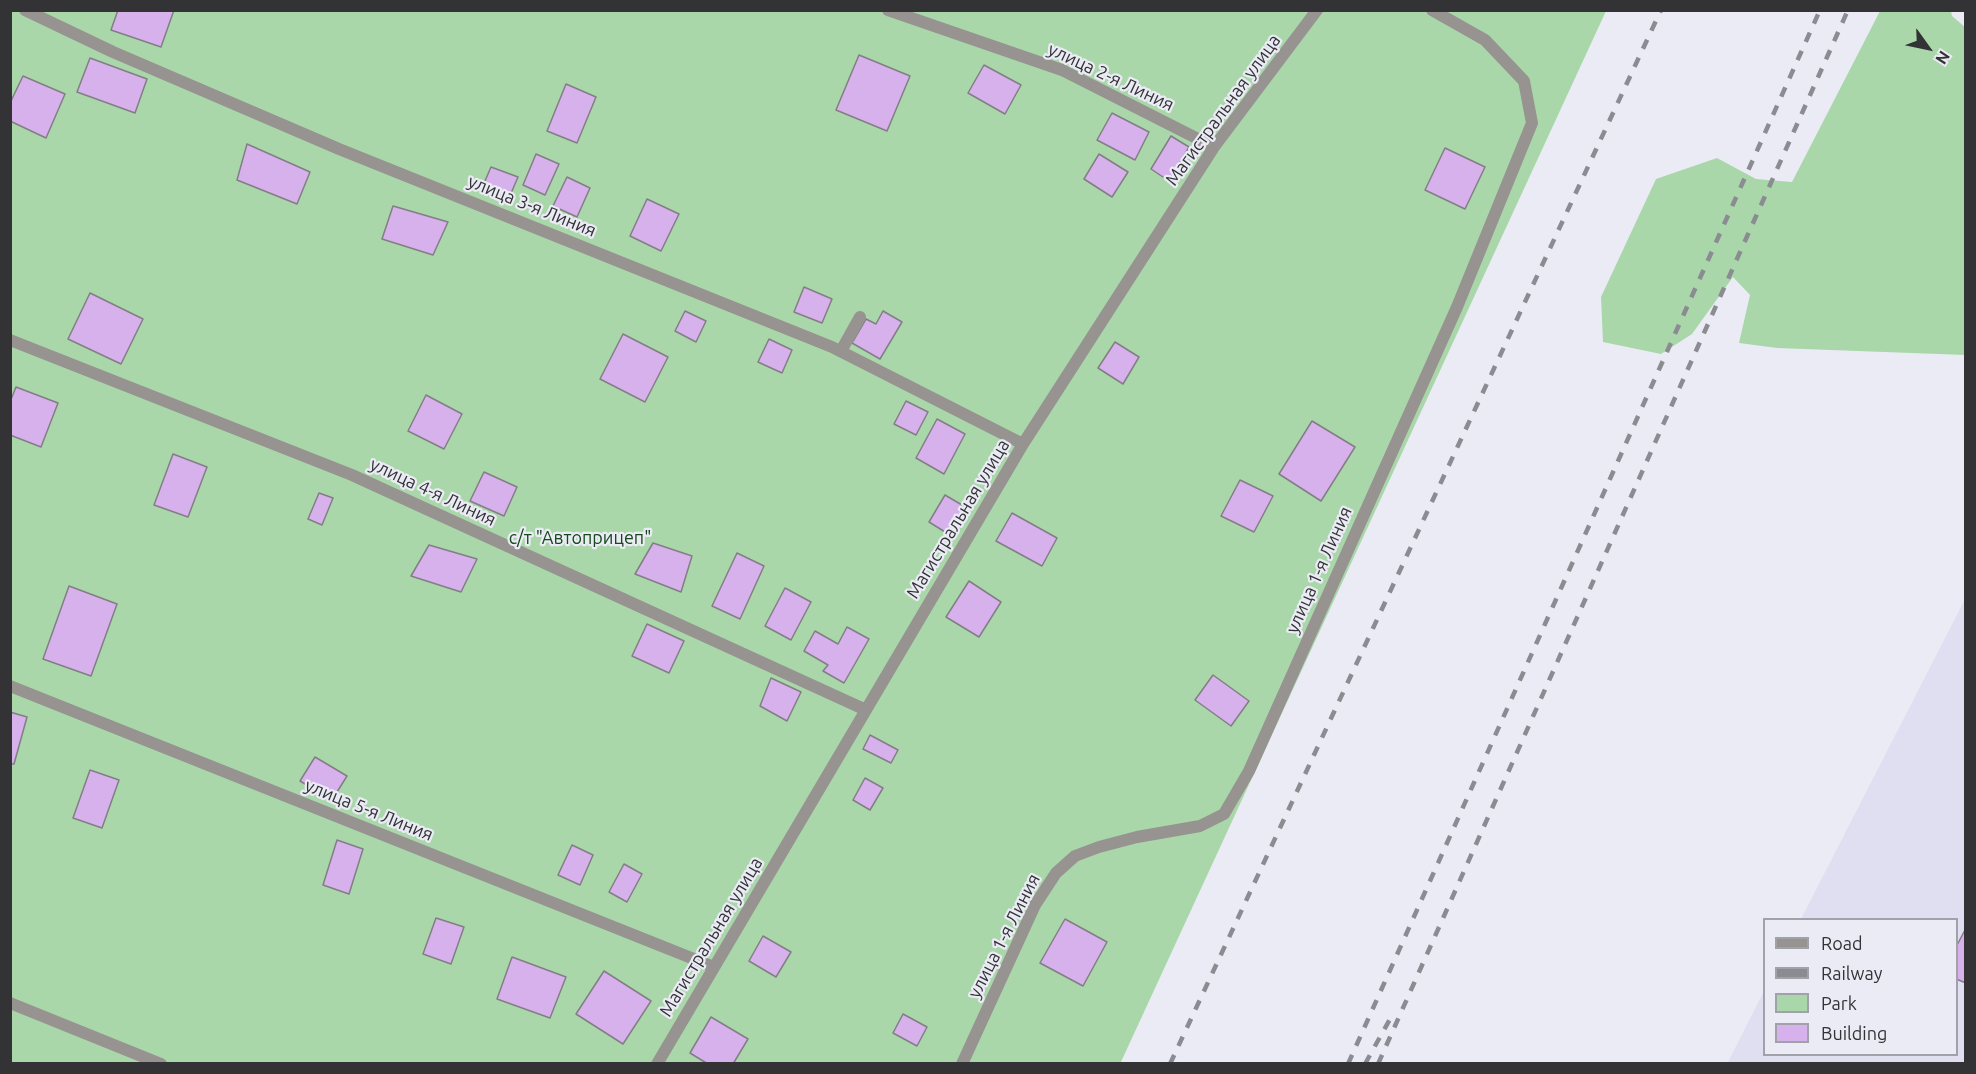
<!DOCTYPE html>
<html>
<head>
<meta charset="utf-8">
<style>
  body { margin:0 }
  #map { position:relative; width:1976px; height:1074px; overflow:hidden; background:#ebebf5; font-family:Ubuntu,sans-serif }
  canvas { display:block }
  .frame { position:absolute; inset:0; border:12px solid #333336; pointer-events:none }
  .legend { position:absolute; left:1763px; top:918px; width:195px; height:138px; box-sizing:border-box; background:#ebebf5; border:2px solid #a1a1a9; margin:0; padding:8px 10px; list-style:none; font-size:18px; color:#333336 }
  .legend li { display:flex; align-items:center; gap:12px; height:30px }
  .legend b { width:30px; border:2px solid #a1a1a9 }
  .north { position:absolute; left:1898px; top:18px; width:60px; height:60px; -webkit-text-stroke:4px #ebebf5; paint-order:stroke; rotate:123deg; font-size:16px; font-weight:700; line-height:24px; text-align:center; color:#333336 }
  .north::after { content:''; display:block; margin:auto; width:21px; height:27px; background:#333336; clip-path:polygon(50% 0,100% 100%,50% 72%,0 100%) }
</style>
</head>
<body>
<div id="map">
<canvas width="1976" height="1074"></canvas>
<div class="frame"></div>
<ul class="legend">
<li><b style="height:8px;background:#979390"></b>Road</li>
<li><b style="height:8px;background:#8b8b92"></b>Railway</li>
<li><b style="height:16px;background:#a9d7aa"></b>Park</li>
<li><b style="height:16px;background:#d7b1eb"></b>Building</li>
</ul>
<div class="north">N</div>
</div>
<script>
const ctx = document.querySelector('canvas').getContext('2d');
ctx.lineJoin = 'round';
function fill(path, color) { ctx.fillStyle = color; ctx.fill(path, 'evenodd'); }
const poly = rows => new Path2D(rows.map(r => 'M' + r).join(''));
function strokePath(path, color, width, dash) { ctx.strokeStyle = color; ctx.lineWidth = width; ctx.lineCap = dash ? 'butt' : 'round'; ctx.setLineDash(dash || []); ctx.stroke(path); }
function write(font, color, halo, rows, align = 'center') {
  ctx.font = font + ' Ubuntu,sans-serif'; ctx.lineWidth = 4.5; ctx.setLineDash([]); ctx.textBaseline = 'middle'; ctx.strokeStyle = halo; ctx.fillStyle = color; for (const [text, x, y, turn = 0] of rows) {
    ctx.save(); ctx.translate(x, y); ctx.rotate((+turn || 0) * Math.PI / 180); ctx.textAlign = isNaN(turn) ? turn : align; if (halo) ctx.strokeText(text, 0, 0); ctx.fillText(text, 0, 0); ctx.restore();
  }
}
const built = poly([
  [1965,599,1965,1063,1727,1064,1764,991,1764,1054,1956,1054,1956,920,1801,919]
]);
const green = poly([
  [10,11,1606,11,1120,1064,11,1063],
  [1880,11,1951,11,1952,16,1965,27,1965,355,1777,348,1739,343,1750,295,1733,277,1692,334,1661,354,1603,342,1601,297,1656,179,1717,158,1756,179,1792,182]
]);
const building = poly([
  [118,10,174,10,161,47,111,30,118,10],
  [859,55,910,76,887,131,836,110,859,55],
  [90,58,147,79,135,113,77,92,90,58],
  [984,65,1021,85,1005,114,968,93,984,65],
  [23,76,65,94,46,138,10,121,10,103,23,76],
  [566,84,596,97,577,143,547,131,566,84],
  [1112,113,1149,132,1135,160,1097,140,1112,113],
  [1171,136,1189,147,1169,181,1151,169,1171,136],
  [247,144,310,172,297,204,237,180,247,144],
  [1445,148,1485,167,1465,209,1425,190,1445,148],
  [536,154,559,164,545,195,523,185,536,154],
  [1099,154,1128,172,1112,197,1084,179,1099,154],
  [491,167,518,177,509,198,482,188,491,167],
  [567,177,590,188,577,217,553,206,567,177],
  [647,199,679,214,661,251,630,236,647,199],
  [393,206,448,222,433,255,382,239,393,206],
  [804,287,832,299,822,323,794,312,804,287],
  [90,293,143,319,121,364,68,339,90,293],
  [685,311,706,321,696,342,675,331,685,311],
  [883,311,902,322,880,359,852,343,866,319,876,324,883,311],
  [623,334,668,357,645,402,600,379,623,334],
  [769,339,792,350,782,373,758,362,769,339],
  [1115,342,1139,357,1123,384,1098,368,1115,342],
  [16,387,58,403,41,447,10,435,10,402,16,387],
  [426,395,462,414,444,449,408,431,426,395],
  [906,401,928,412,916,435,894,424,906,401],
  [937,419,965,434,944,474,916,458,937,419],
  [1312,421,1355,447,1321,501,1279,474,1312,421],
  [173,454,207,467,188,517,154,505,173,454],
  [484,472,517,487,504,516,470,501,484,472],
  [1240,480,1273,496,1254,532,1221,516,1240,480],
  [319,493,333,498,322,525,308,519,319,493],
  [945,495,967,508,950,535,929,522,945,495],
  [1012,513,1057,538,1042,566,996,541,1012,513],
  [653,543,692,556,681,592,635,574,653,543],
  [429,545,477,559,461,592,411,576,429,545],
  [737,553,764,566,740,619,712,606,737,553],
  [969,581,1001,602,979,637,946,617,969,581],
  [69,586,117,604,91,676,43,659,69,586],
  [785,588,811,602,791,640,765,626,785,588],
  [647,624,684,641,669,673,632,656,647,624],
  [847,627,869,639,844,683,823,671,828,665,804,651,815,631,838,644,847,627],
  [1213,675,1249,701,1231,726,1195,700,1213,675],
  [771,678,801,692,787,721,760,706,771,678],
  [10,712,27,717,14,764,10,764,10,712],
  [870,735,898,750,891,763,863,749,870,735],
  [315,757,347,776,332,800,300,781,315,757],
  [90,770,119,780,102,828,73,818,90,770],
  [865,778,883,788,870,810,853,800,865,778],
  [337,840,363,849,349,894,323,885,337,840],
  [572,845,593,855,580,885,558,875,572,845],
  [624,864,642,874,627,902,609,892,624,864],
  [436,918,464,927,451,964,423,954,436,918],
  [1065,919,1107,942,1083,986,1040,963,1065,919],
  [1966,928,1966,983,1956,979,1956,947,1966,928],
  [763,936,791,952,776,977,749,961,763,936],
  [512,957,566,977,550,1018,497,999,512,957],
  [604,971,651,1001,623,1044,576,1014,604,971],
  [903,1014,927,1027,917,1046,893,1033,903,1014],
  [711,1017,748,1039,733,1064,708,1064,690,1053,711,1017]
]);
const lane = poly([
  [841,351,860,317]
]);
const street = poly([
  [25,10,113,52,339,149,832,347,1023,444],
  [888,10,1062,70,1214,147],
  [10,340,352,475,866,710],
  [10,686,714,967],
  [10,1003,161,1064],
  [657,1064,1023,444,1214,147,1317,10],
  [962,1064,1035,905,1056,873,1075,856,1099,847,1137,837,1200,826,1224,814,1249,771,1457,307,1532,123,1524,81,1485,40,1432,10]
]);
const rail = poly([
  [1170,1064,1661,10],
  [1348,1064,1820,10],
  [1365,1064,1390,1019],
  [1378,1064,1848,10]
]);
const streetNames = [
  ["улица 2-я Линия",1111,77,25],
  ["Магистральная улица",1223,110,-54],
  ["улица 3-я Линия",532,206,22],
  ["улица 4-я Линия",433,492,25],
  ["Магистральная улица",958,519,-59],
  ["улица 1-я Линия",1319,570,-66],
  ["улица 5-я Линия",369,810,22],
  ["улица 1-я Линия",1004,936,-63],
  ["Магистральная улица",711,937,-59]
];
const parkNames = [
  ["с/т \"Автоприцеп\"",580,538]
];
fill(built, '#dfdff1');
fill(green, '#a9d7aa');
fill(building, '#d7b1eb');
strokePath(building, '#837e85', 1.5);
strokePath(lane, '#979390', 12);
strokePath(street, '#979390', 12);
strokePath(rail, '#8b8b92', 4.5, [10, 10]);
write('18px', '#333336', '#ebebf5', streetNames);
write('18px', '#144a1b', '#ebebf5', parkNames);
</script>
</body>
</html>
